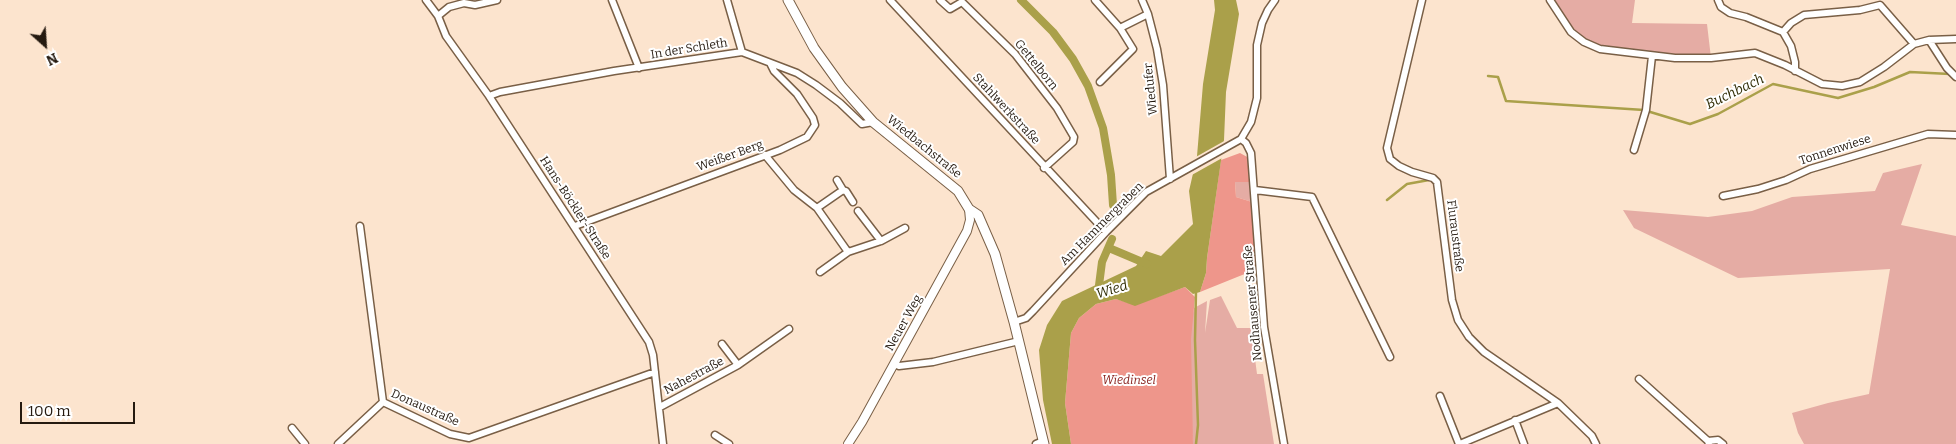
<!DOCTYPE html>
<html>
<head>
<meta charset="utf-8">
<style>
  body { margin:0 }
  #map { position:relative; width:1956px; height:444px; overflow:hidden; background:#fce4ce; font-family:Bitter,serif }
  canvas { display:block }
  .north { position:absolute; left:20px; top:20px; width:50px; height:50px; -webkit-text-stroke:4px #fff; paint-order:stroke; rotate:154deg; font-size:14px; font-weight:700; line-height:20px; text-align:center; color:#251a10 }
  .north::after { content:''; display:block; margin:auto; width:18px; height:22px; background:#251a10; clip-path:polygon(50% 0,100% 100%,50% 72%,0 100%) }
  .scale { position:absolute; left:20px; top:402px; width:115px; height:22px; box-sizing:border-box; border:2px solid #251a10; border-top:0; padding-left:6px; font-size:15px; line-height:18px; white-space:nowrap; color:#251a10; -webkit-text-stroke:4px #fff; paint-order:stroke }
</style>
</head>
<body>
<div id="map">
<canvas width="1956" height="444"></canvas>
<div class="north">N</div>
<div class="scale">100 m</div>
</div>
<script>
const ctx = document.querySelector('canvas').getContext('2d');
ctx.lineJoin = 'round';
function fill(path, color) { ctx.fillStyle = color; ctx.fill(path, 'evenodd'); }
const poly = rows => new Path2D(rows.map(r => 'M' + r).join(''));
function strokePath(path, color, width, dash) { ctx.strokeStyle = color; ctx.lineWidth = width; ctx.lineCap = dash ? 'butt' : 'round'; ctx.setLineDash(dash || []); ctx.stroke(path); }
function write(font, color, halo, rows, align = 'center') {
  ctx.font = font + ' Bitter,serif'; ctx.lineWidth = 4; ctx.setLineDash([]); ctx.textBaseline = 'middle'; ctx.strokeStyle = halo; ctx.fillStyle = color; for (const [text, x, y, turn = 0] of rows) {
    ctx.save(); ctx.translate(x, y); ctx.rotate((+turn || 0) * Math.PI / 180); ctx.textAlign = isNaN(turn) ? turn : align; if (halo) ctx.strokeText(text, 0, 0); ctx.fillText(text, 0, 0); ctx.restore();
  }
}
const green = poly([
  [1551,0,1635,0,1632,23,1707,24,1711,58,1600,49,1571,32],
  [1922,164,1901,225,1956,236,1956,444,1804,444,1798,433,1792,413,1828,403,1869,394,1890,269,1738,278,1634,228,1623,210,1708,217,1752,211,1792,197,1875,191,1883,173],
  [1235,182,1250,182,1252,202,1236,197],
  [1221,296,1237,328,1251,328,1257,374,1263,374,1274,444,1193,444,1191,421,1147,330,1193,313,1194,308,1207,301,1205,333,1210,300]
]);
const forest = poly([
  [1240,153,1249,158,1250,182,1235,182,1236,197,1252,202,1257,269,1200,292,1206,273,1207,258,1221,160],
  [1185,287,1195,297,1191,339,1193,444,1071,444,1065,403,1071,333,1079,318,1096,304,1116,299,1135,305]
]);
const water = poly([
  [1214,0,1236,0,1239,14,1226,92,1224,140,1207,258,1206,273,1200,292,1193,294,1185,287,1135,306,1116,299,1096,304,1079,318,1071,333,1065,403,1071,444,1052,444,1043,400,1039,350,1047,325,1062,301,1136,266,1146,251,1161,256,1193,224,1189,191,1197,156,1203,84,1215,10]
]);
const pier = poly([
  [1226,140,1224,157,1190,176,1194,158]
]);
const stream = poly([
  [1488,76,1498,77,1506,101,1644,110],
  [1647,111,1690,124,1718,114,1773,84,1838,98,1874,87,1910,72,1950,74],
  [1387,200,1407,184,1429,180],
  [1196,291,1195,340,1198,425,1196,444]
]);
const canal = poly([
  [1021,0,1053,32,1073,59,1088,86,1103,128,1111,175,1113,205],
  [1109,248,1147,264],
  [1098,293,1102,262,1112,239]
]);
const minor = poly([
  [426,0,438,16,446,36,489,96,649,342,653,355,663,444],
  [612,0,639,68],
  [727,0,742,52],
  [890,0,1106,232],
  [940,0,950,9,962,2,1015,54,1057,108,1074,137,1073,142,1044,168],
  [1095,0,1120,28,1133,49,1100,82],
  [1142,0,1148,14,1157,49,1163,85,1170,179],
  [1422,0,1387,148,1390,159,1399,166,1412,172,1433,178,1437,182,1452,300,1458,320,1469,337,1484,352,1558,403,1592,436,1596,444],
  [1550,0,1571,32,1584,42,1600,49,1675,58,1711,58,1755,53,1785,65,1822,84,1842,86,1860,82,1884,67,1914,44,1929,40,1956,39],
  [1718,0,1721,7,1730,13,1746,17,1783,32,1791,46,1795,62,1795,71],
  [438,16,449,7,464,3,475,5,497,0],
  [1120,28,1148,14],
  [1783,32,1791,23,1804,15,1860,10,1880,5,1914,44],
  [1929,40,1947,68,1956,77],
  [489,96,500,92,614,71,742,52,797,73,816,85,840,103,862,124,873,122],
  [1241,139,1246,143,1251,153,1264,327,1284,444],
  [1634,150,1646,110,1652,56],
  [765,155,794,190,817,208,848,252],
  [837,180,843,190],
  [1255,190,1312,197,1390,357],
  [1723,196,1758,189,1786,180,1810,169,1928,134,1956,135],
  [817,208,843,190,846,191,853,202],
  [858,211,881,241],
  [360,226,383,402],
  [575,226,780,150,807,137,815,125,813,118,797,94,774,71,770,63],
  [820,272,848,252,881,241,905,228],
  [1014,322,1026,318,1033,311,1106,232,1146,192,1241,139,1251,122,1257,98,1257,45,1262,23,1268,10,1275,0],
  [722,344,738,365],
  [894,364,899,366,933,362,1019,341],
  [1639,379,1708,441,1709,444],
  [1440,396,1459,444],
  [383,402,450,434,469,438,655,372],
  [660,407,738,365,789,329],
  [1515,420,1524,444],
  [292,428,305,444],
  [715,435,729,444],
  [1708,441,1718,440,1723,444],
  [338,444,383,402],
  [1036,444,1043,441],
  [1460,444,1558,403]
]);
const tertiary = poly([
  [848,444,862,422,967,231,970,220,969,209]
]);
const secondary = poly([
  [788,0,814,48,842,87,873,122,958,191,969,209,978,215,995,254,1014,322,1044,444]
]);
const streetNames = [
  ["In der Schleth",689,49,-9],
  ["Gettelborn",1036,65,51],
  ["Wiedufer",1151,89,-96],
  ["Stahlwerkstraße",1006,109,47],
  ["Wiedbachstraße",924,147,39],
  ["Tonnenwiese",1835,150,-18],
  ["Weißer Berg",730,156,-20],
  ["Hans-Böckler-Straße",575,208,57],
  ["Am Hammergraben",1102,224,-45],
  ["Fluraustraße",1455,236,83],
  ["Nodhausener Straße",1253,303,-95],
  ["Neuer Weg",904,323,-61],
  ["Nahestraße",694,376,-28],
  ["Donaustraße",425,408,24]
];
const parkNames = [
  ["Wiedinsel",1129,381]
];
const waterNames = [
  ["Buchbach",1735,92,-26],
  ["Wied",1112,290,-17]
];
fill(green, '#e5aca4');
fill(forest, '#ee968b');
fill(water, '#aaa04a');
fill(pier, '#fce4ce');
strokePath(stream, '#aaa04a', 2.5);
strokePath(canal, '#aaa04a', 8);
strokePath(minor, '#795f46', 9);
strokePath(tertiary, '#795f46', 10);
strokePath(secondary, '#795f46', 11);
strokePath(minor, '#fff', 6);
strokePath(tertiary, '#fff', 8);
strokePath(secondary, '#fff', 9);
write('12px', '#251a10', '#fff', streetNames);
write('italic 12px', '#8a241f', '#fff', parkNames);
write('italic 14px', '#322e07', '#fff', waterNames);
</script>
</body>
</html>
